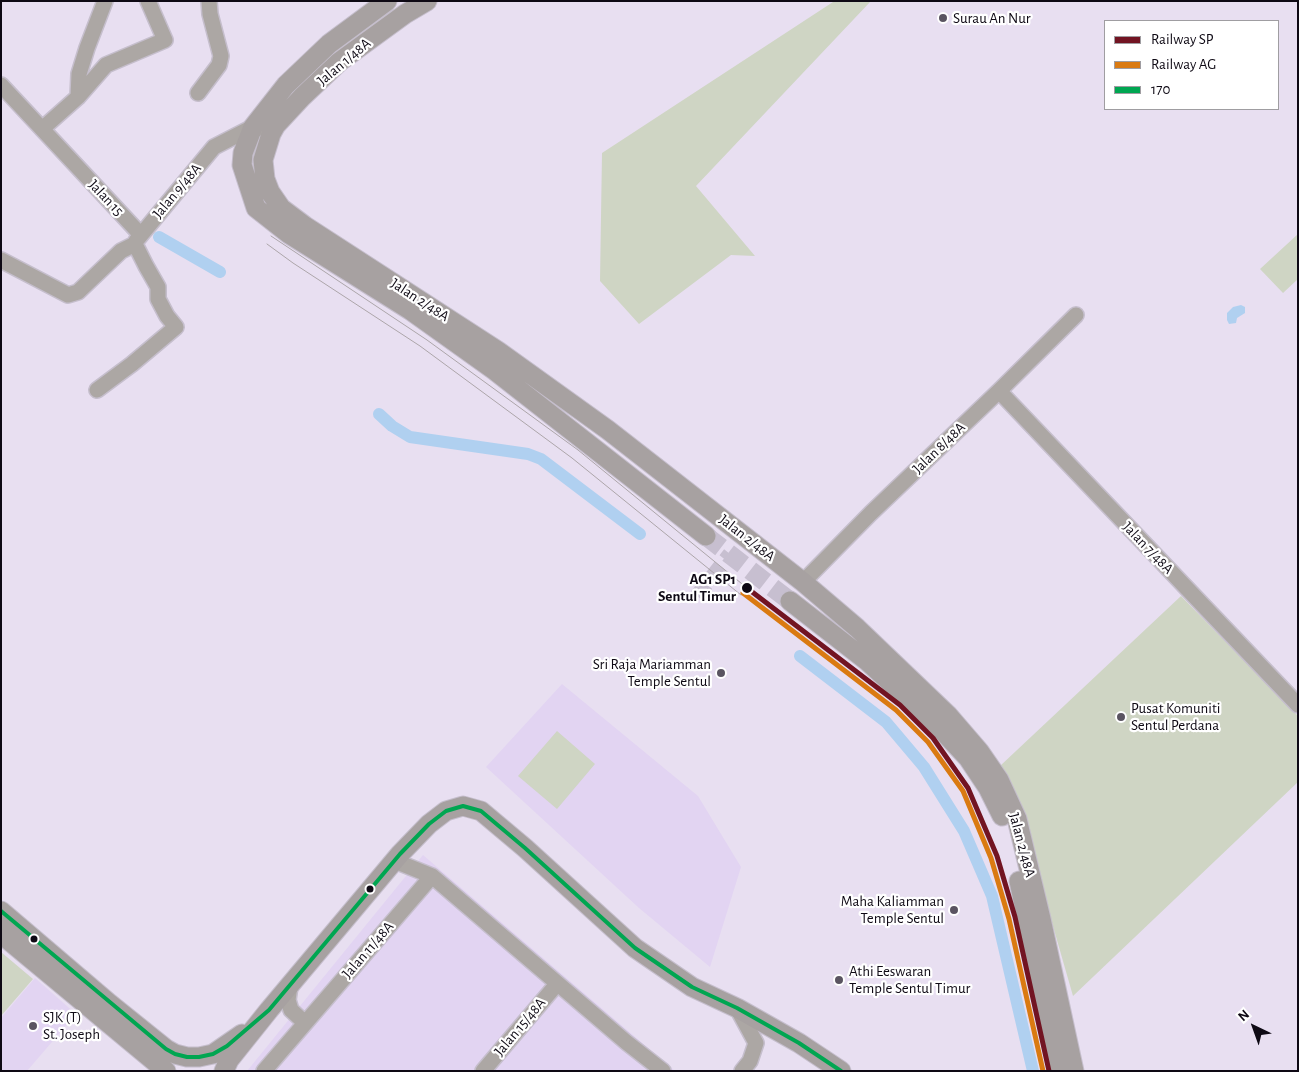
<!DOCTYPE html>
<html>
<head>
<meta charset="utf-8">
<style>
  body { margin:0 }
  #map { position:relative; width:1299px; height:1072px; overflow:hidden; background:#e8dff1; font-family:"Alegreya Sans",sans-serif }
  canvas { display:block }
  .frame { position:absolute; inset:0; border:2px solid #0e0914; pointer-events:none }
  .legend { position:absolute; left:1104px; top:20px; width:175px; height:90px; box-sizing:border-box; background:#fff; border:1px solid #9f9da1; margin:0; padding:6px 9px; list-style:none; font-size:15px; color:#0e0914 }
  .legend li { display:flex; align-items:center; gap:10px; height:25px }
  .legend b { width:25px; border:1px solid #9f9da1 }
  .north { position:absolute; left:1229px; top:1002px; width:50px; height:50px; -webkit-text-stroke:4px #fff; paint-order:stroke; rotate:318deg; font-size:14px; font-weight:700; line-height:20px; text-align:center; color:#0e0914 }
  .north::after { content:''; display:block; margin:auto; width:18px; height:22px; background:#0e0914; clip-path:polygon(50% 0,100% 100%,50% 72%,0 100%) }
</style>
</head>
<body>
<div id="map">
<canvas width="1299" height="1072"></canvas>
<div class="frame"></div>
<ul class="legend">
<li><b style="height:6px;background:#721422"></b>Railway SP</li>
<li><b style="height:6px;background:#da7a11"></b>Railway AG</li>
<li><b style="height:6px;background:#00a651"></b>170</li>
</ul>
<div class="north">N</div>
</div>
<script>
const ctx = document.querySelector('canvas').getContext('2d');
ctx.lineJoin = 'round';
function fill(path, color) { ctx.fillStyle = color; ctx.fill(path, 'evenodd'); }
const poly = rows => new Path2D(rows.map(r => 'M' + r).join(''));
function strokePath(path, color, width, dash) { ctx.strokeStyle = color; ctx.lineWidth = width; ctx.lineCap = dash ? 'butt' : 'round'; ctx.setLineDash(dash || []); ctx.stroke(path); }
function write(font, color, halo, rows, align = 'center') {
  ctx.font = font + ' "Alegreya Sans",sans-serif'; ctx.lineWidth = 4.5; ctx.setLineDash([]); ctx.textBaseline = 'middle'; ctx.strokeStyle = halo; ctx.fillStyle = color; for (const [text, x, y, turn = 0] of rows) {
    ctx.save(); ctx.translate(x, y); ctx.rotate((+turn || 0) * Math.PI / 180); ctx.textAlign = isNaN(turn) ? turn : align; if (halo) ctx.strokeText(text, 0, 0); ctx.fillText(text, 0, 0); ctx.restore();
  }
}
const built = poly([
  [562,684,698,796,741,867,710,967,639,908,486,767],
  [423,855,675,1071,247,1071],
  [35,978,76,1014,27,1071,1,1071,1,1018]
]);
const green = poly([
  [871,1,696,186,755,256,731,255,639,324,600,281,602,153,833,2],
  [1298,234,1298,279,1283,293,1260,269],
  [1181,596,1298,716,1298,782,1073,996,1020,811,1000,766],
  [557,731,595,764,557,809,518,776],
  [1,952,33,979,1,1016]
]);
const water = poly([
  [1241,305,1245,307,1245,313,1237,318,1236,323,1229,324,1227,320,1227,313,1233,307]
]);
const canal = poly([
  [159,237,220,272],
  [379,414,392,426,410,437,528,454,541,459,640,534],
  [800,656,886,722,924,767,964,831,992,896,1033,1071]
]);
const minorTunnel = poly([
  [697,596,730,554]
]);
const majorTunnel = poly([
  [706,536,790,601]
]);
const minor = poly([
  [1,85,141,235],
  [198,93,219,65,221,56,210,14,209,1],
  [78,97,79,74,87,48,105,1],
  [42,129,78,97,106,65,165,40,148,1],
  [1,260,68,295,78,292,121,251,135,244],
  [97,390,132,364,176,327,167,316,158,299,158,287,146,266,135,244,136,241,214,147,253,127,257,129],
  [999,391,1298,705],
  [803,582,871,513,999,391,1076,315],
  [395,861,432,876,626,1042,663,1071],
  [290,986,288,1000,291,1010,305,1023],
  [737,1008,756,1043,750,1061,742,1071],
  [264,1071,432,876],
  [483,1071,557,984]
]);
const major = poly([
  [387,1,329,44,286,85,253,127,243,153,242,165,256,208,289,234,410,310,494,370,706,536],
  [427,1,405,14,339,62,302,97,276,125,271,134,263,160,265,179,270,192,281,208,305,226,498,351,608,430,803,582,857,628,948,715,979,751,999,780,1017,819,1041,919,1074,1071],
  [790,601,867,661,937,725,968,758,988,788,1002,816],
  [1019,881,1059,1071],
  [1,911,110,1004,166,1049,175,1054,187,1057,199,1057,213,1054,242,1034],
  [1,934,166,1071],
  [224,1071,229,1060,269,1010,400,854,429,824,446,811,463,806,481,811,525,848,635,948,692,987,737,1008,799,1043,841,1071]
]);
const tram = poly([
  [271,236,427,340,578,450,747,588],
  [267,244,293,263,420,346,572,458,741,595]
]);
const bus1 = poly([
  [1,911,166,1049,175,1054,187,1057,199,1057,213,1054,227,1046,269,1010,400,854,429,824,446,811,463,806,481,811,525,848,635,948,692,987,737,1008,799,1043,841,1071]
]);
const rail1 = poly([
  [747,588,900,705,933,738,968,788,997,856,1015,917,1049,1071]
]);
const rail2 = poly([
  [743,593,896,710,928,742,963,791,991,858,1009,919,1043,1071]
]);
const markers = [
  [943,18,5,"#5a5461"],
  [747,588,6,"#0e0914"],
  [721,673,5,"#5a5461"],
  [1121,717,5,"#5a5461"],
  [370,889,4.5,"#0e0914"],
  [954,910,5,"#5a5461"],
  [34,939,4.5,"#0e0914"],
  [839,980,5,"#5a5461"],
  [33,1026,5,"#5a5461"]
];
const poiNames = [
  ["Surau An Nur",953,18],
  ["Sri Raja Mariamman",711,664,"right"],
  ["Temple Sentul",711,681,"right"],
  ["Pusat Komuniti",1131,708],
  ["Sentul Perdana",1131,725],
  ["Maha Kaliamman",944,901,"right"],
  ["Temple Sentul",944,918,"right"],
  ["Athi Eeswaran",849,971],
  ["Temple Sentul Timur",849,988],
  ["SJK (T)",43,1017],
  ["St. Joseph",43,1034]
];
const streetNames = [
  ["Jalan 1/48A",344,62,-40],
  ["Jalan 9/48A",177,191,-50],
  ["Jalan 15",106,198,47],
  ["Jalan 2/48A",420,300,33],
  ["Jalan 8/48A",939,448,-44],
  ["Jalan 2/48A",747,538,38],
  ["Jalan 7/48A",1148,548,46],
  ["Jalan 2/48A",1022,845,75],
  ["Jalan 11/48A",368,950,-49],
  ["Jalan 15/48A",520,1027,-50]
];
const stopNames = [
  ["AG1 SP1",736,579],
  ["Sentul Timur",736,596]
];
fill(built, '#e2d4f2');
fill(green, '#cfd5c4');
fill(water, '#b0d0f0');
strokePath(canal, '#b0d0f0', 12);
strokePath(minorTunnel, '#c7bfd0', 15, [15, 8]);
strokePath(majorTunnel, '#c7bfd0', 19, [19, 9]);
strokePath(minor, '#c5becc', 18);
strokePath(major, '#c5becc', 21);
strokePath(minor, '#aca7a4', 15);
strokePath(major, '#a7a1a1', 19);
strokePath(tram, '#aca5a9', 1);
strokePath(bus1, '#00a651', 4);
strokePath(rail1, '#721422', 5);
strokePath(rail2, '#da7a11', 5);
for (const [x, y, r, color] of markers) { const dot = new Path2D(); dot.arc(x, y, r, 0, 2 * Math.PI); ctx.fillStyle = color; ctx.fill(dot); strokePath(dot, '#fff', 2); }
write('15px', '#0e0914', '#fff', poiNames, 'left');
write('15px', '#0e0914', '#fff', streetNames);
write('bold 15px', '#0e0914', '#fff', stopNames, 'right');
</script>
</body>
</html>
